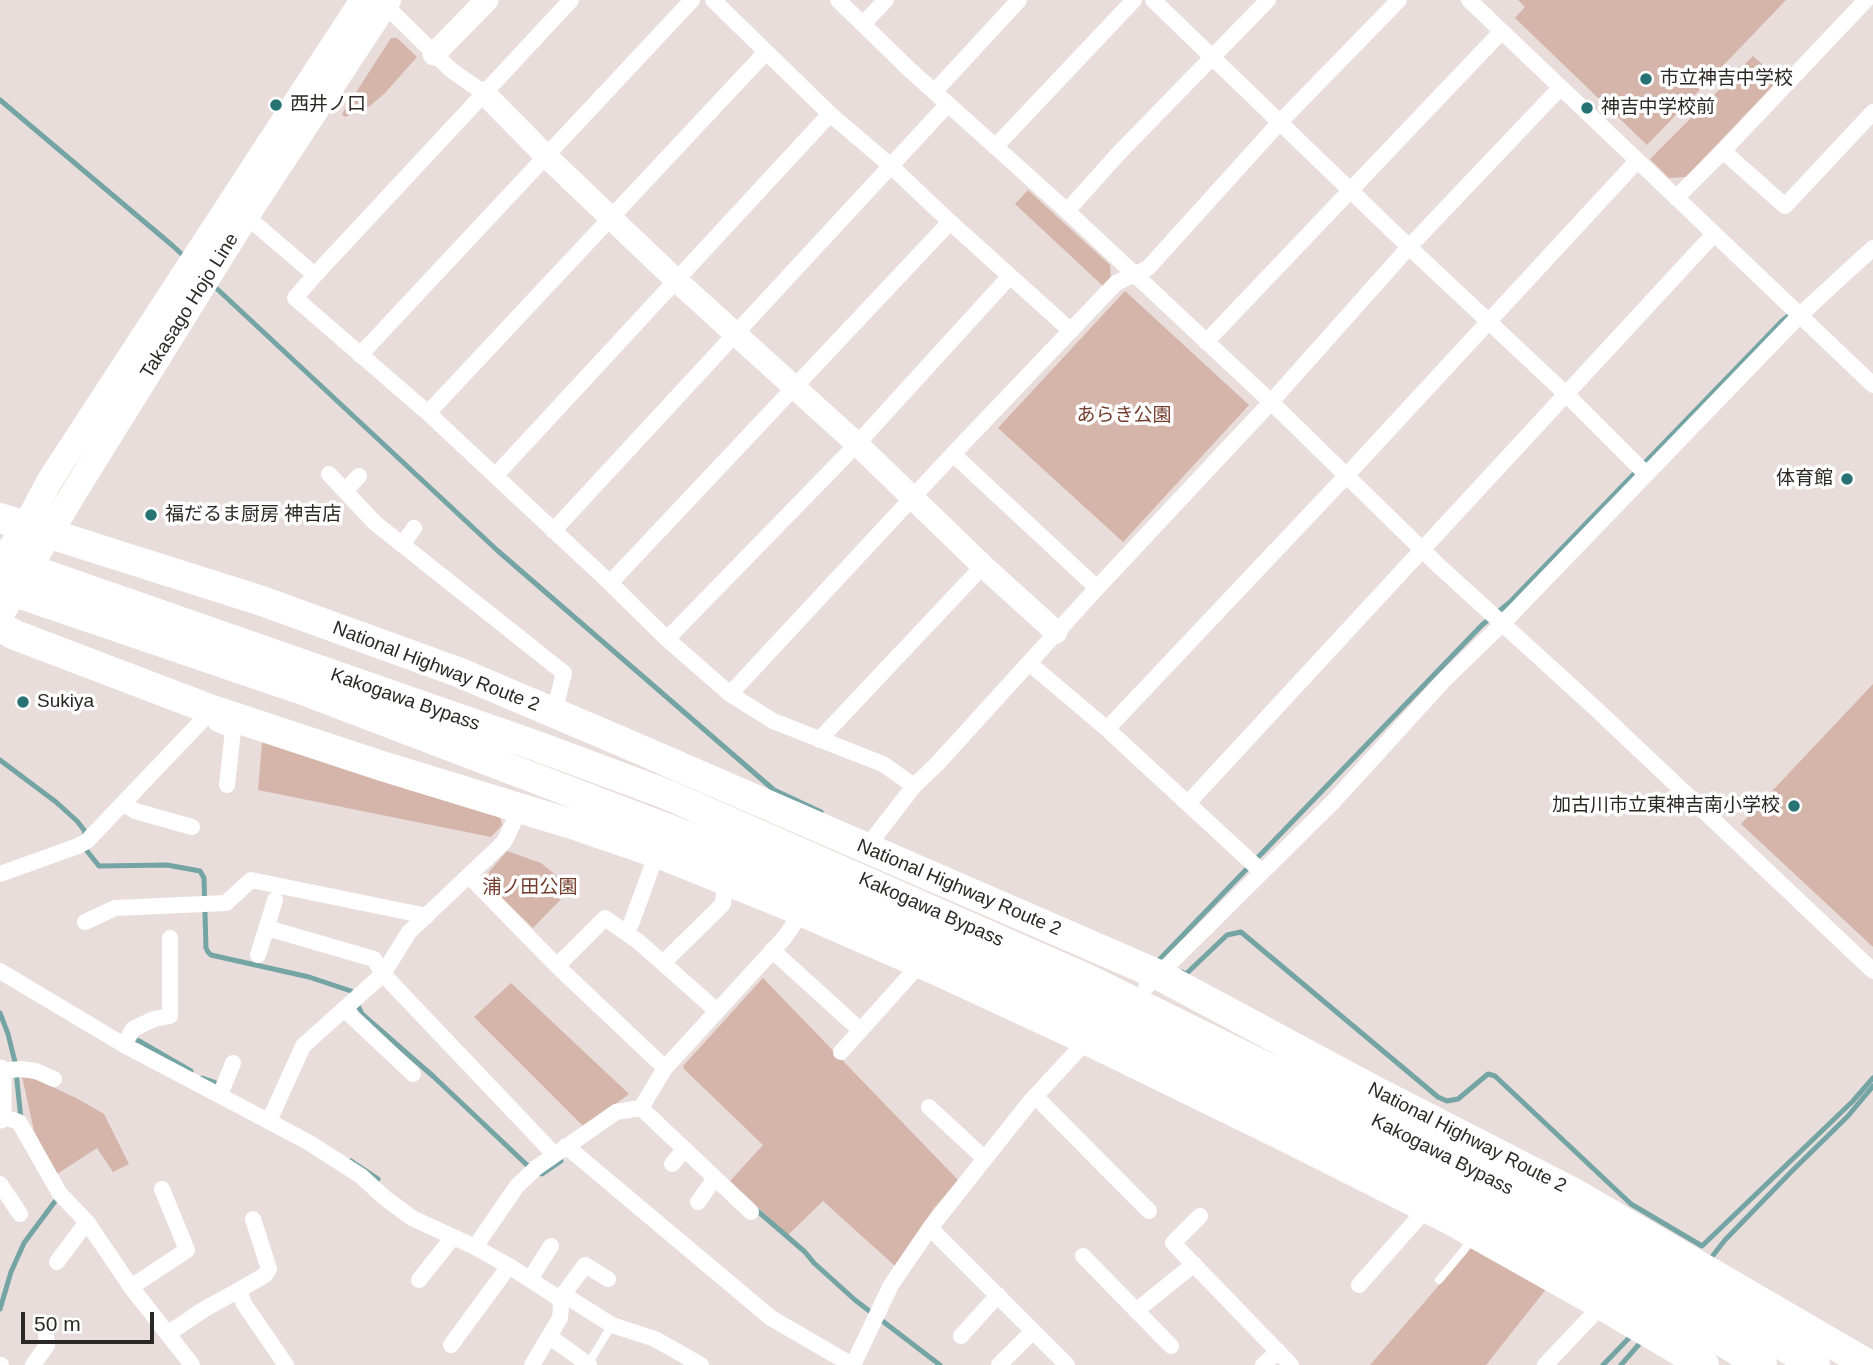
<!DOCTYPE html>
<html>
<head>
<meta charset="utf-8">
<style>
  body { margin:0 }
  #map { position:relative; width:1873px; height:1365px; overflow:hidden; background:#e8ddda; font-family:Helvetica,sans-serif }
  canvas { display:block }
  .scale { position:absolute; left:21px; top:1312px; width:133px; height:32px; box-sizing:border-box; border:4px solid #2c2827; border-top:0; padding-left:9px; font-size:21px; line-height:24px; white-space:nowrap; color:#2c2827; -webkit-text-stroke:5px #fff; paint-order:stroke }
</style>
</head>
<body>
<div id="map">
<canvas width="1873" height="1365"></canvas>
<div class="scale">50 m</div>
</div>
<script>
const ctx = document.querySelector('canvas').getContext('2d');
ctx.lineJoin = 'round';
function fill(path, color) { ctx.fillStyle = color; ctx.fill(path, 'evenodd'); }
const poly = rows => new Path2D(rows.map(r => 'M' + r).join(''));
function strokePath(path, color, width, dash) { ctx.strokeStyle = color; ctx.lineWidth = width; ctx.lineCap = dash ? 'butt' : 'round'; ctx.setLineDash(dash || []); ctx.stroke(path); }
function write(font, color, halo, rows, align = 'center') {
  ctx.font = font + ' Helvetica,"Noto Sans JP",sans-serif'; ctx.lineWidth = 7; ctx.setLineDash([]); ctx.textBaseline = 'middle'; ctx.strokeStyle = halo; ctx.fillStyle = color; for (const [text, x, y, turn = 0] of rows) {
    ctx.save(); ctx.translate(x, y); ctx.rotate((+turn || 0) * Math.PI / 180); ctx.textAlign = isNaN(turn) ? turn : align; if (halo) ctx.strokeText(text, 0, 0); ctx.fillText(text, 0, 0); ctx.restore();
  }
}
const green = poly([
  [1518,0,1786,0,1647,145,1515,18,1525,7],
  [391,38,397,38,417,57,385,93,370,106,345,117,342,114],
  [1753,56,1779,79,1686,177,1669,178,1650,159],
  [1028,190,1110,265,1111,278,1103,286,1015,204],
  [1125,291,1249,405,1123,542,998,428],
  [1873,684,1873,947,1741,824],
  [263,732,499,813,502,825,491,837,258,790],
  [507,851,541,863,558,877,556,881,569,891,533,928,489,885,489,872],
  [763,978,958,1180,934,1208,895,1266,823,1201,788,1235,730,1181,763,1145,685,1070,683,1066],
  [511,983,629,1094,584,1127,474,1017],
  [22,1076,38,1080,78,1099,104,1114,129,1164,113,1172,97,1148,57,1174,34,1131],
  [1472,1247,1547,1288,1486,1365,1370,1365]
]);
const stream = poly([
  [0,100,173,246,187,259],
  [214,286,498,551,774,790,821,812],
  [0,760,56,802,77,821,84,830,85,836],
  [86,846,87,851,99,866,167,865,200,871,204,878,206,948,208,952,211,955,309,977,351,991,362,1014,434,1077,527,1165,542,1174,561,1161],
  [1157,962,1482,625,1509,603,1782,321,1792,313],
  [1182,972,1186,974,1227,935,1241,932,1438,1097,1447,1101,1458,1099,1488,1074,1495,1076,1631,1204,1702,1246,1853,1101,1873,1078],
  [0,1013,8,1034,15,1062,21,1119],
  [129,1038,139,1041,191,1071],
  [202,1078,214,1082,221,1088],
  [351,1161,378,1179],
  [753,1207,805,1252,814,1263,855,1300,940,1365],
  [1711,1258,1725,1240,1792,1171,1848,1116,1873,1086],
  [0,1309,11,1272,24,1243,56,1200],
  [1603,1365,1629,1338],
  [1621,1365,1641,1342]
]);
const lane = poly([
  [1439,1280,1464,1250,1471,1238],
  [588,1364,612,1325]
]);
const street = poly([
  [571,0,315,275,295,298,428,413,610,583,667,639,730,694,773,721,883,764,914,786],
  [713,0,830,114,891,166,950,222,1071,331],
  [838,0,910,70,1067,211,1271,402,1440,567,1594,707,1873,971],
  [1153,0,1409,247,1567,395,1646,474],
  [1469,0,1873,385],
  [385,5,451,70,484,93],
  [863,24,886,0],
  [935,91,1019,0],
  [995,147,1134,0],
  [1723,151,1785,206,1873,112],
  [1676,198,1723,151,1866,0],
  [1067,211,1118,154,1268,0],
  [246,216,315,275],
  [1206,342,1502,31],
  [360,355,692,0],
  [428,413,766,52],
  [953,454,1097,588],
  [329,474,375,523,564,673,554,713],
  [495,476,830,114],
  [345,491,359,476],
  [553,531,948,104],
  [402,545,414,528],
  [610,583,950,222],
  [667,639,857,444,1010,276],
  [1029,663,1107,729,1262,872],
  [730,694,953,454,1116,283,1148,268,1280,122,1399,0],
  [216,723,233,730,227,785],
  [1107,729,1346,476,1637,161],
  [819,740,983,566],
  [124,803,135,811,192,827],
  [1188,803,1714,234],
  [866,848,914,786,937,764,1097,588,1271,402,1409,247,1560,88],
  [0,874,78,846,87,841,212,710],
  [469,876,557,966,665,1068],
  [85,922,115,908,226,903,251,880,427,916],
  [631,924,657,853],
  [267,928,374,959,383,974,554,1154],
  [772,950,860,1030],
  [258,955,275,900],
  [663,963,723,904,725,880],
  [557,966,605,918,639,942,717,1011],
  [0,971,124,1045,308,1142,361,1176,385,1198,412,1218,475,1247,509,1266,560,1299,561,1307,560,1318,532,1365],
  [1146,987,1333,802,1444,680,1503,623,1800,315,1873,248],
  [344,1009,413,1074],
  [124,1045,133,1029,154,1019,170,1016,170,938],
  [841,1052,920,964],
  [0,1071,21,1069,36,1071,54,1079],
  [220,1095,233,1063],
  [1035,1096,1149,1211],
  [929,1107,984,1158],
  [641,1108,751,1212],
  [1,1116,19,1122,60,1194,87,1222,131,1287,192,1365],
  [269,1121,303,1046,383,974,409,932,504,842,520,809],
  [566,1146,771,1318,852,1365],
  [672,1164,685,1149],
  [0,1184,20,1214],
  [698,1202,715,1178],
  [1200,1216,1173,1243,1291,1365],
  [930,1228,1067,1365],
  [475,1247,517,1186,536,1168,616,1112,641,1108,665,1068,785,937,802,912],
  [1083,1256,1171,1346],
  [57,1262,87,1222],
  [530,1279,551,1246],
  [608,1279,585,1265,560,1299,569,1298,612,1325,655,1339,701,1365],
  [419,1280,453,1237],
  [1359,1285,1427,1208],
  [131,1287,187,1250,162,1189],
  [239,1290,265,1275,269,1269,253,1219],
  [1136,1311,1194,1264],
  [169,1333,203,1310,239,1290,244,1304,286,1365],
  [961,1336,998,1295],
  [550,1337,589,1365],
  [451,1345,509,1266],
  [0,1365,1,1365],
  [33,1365,47,1345,46,1335],
  [853,1365,891,1285,930,1228,1029,1103,1090,1037],
  [999,1365,1033,1331],
  [1263,1365,1278,1351],
  [1545,1365,1602,1305]
]);
const secondary = poly([
  [434,54,487,0],
  [484,93,546,156,677,281,857,444,983,566,1056,632],
  [0,1071,0,1117]
]);
const primary = poly([
  [0,565,25,527,50,480,363,0],
  [0,616,75,491,246,216,388,0]
]);
const highway = poly([
  [0,518,262,601,458,672,625,743,1159,975,1373,1090,1572,1192,1869,1365],
  [0,559,534,745,666,794,1085,978,1461,1163,1705,1299,1815,1365],
  [0,587,303,690,752,861,1075,1003,1449,1190,1693,1324,1762,1365],
  [0,627,15,635,212,710,382,766,578,826,663,855,780,902,936,970,1087,1040,1286,1137,1449,1219,1602,1305,1704,1365]
]);
const markers = [
  [1646,79,7,"#277273"],
  [276,105,7,"#277273"],
  [1587,108,7,"#277273"],
  [1847,479,7,"#277273"],
  [151,515,7,"#277273"],
  [23,702,7,"#277273"],
  [1794,806,7,"#277273"]
];
const poiNames = [
  ["市立神吉中学校",1660,79],
  ["西井ノ口",290,105],
  ["神吉中学校前",1601,108],
  ["体育館",1833,479,"right"],
  ["福だるま厨房 神吉店",165,515],
  ["Sukiya",37,702],
  ["加古川市立東神吉南小学校",1780,806,"right"]
];
const streetNames = [
  ["Takasago Hojo Line",190,306,-58],
  ["National Highway Route 2",436,667,21],
  ["Kakogawa Bypass",405,700,19],
  ["National Highway Route 2",959,888,23],
  ["Kakogawa Bypass",931,910,24],
  ["National Highway Route 2",1467,1138,27],
  ["Kakogawa Bypass",1442,1155,27]
];
const parkNames = [
  ["あらき公園",1124,416],
  ["浦ノ田公園",530,888]
];
fill(green, '#d5b4aa');
strokePath(stream, '#74a4a4', 5);
strokePath(lane, '#fff', 8);
strokePath(street, '#fff', 16);
strokePath(secondary, '#fff', 23);
strokePath(primary, '#fff', 26);
strokePath(highway, '#fff', 30);
for (const [x, y, r, color] of markers) { const dot = new Path2D(); dot.arc(x, y, r, 0, 2 * Math.PI); ctx.fillStyle = color; ctx.fill(dot); strokePath(dot, '#fff', 2.5); }
write('19px', '#2c2827', '#fff', poiNames, 'left');
write('19px', '#2c2827', '#fff', streetNames);
write('19px', '#733c2c', '#fff', parkNames);
</script>
</body>
</html>
